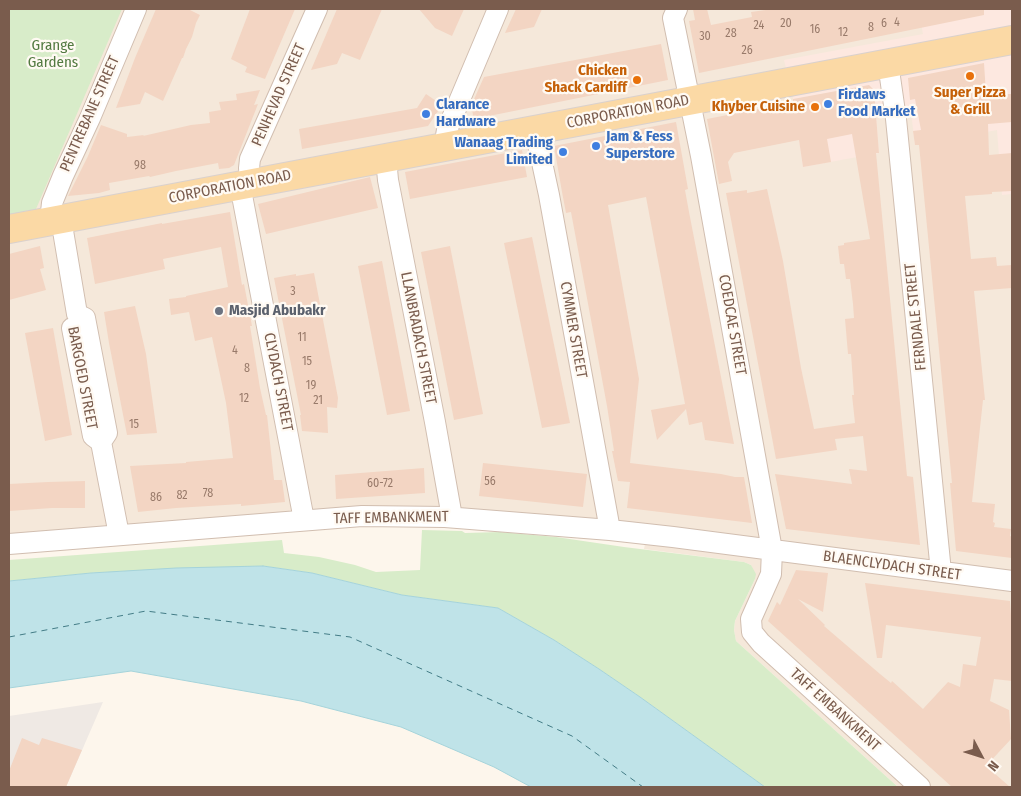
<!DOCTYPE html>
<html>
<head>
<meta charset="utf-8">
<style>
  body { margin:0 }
  #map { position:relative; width:1021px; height:796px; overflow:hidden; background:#fdf6ec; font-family:"Fira Sans Condensed",sans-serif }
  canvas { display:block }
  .frame { position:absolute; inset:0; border:10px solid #7a5c4d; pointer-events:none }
  .north { position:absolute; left:956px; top:731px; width:50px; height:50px; -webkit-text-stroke:4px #fffaf3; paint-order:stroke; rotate:130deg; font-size:14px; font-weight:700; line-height:20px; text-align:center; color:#7a5c4d }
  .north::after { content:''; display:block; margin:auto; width:18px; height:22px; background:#7a5c4d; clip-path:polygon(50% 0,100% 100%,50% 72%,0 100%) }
</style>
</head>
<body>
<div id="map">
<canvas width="1021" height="796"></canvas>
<div class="frame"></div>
<div class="north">N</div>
</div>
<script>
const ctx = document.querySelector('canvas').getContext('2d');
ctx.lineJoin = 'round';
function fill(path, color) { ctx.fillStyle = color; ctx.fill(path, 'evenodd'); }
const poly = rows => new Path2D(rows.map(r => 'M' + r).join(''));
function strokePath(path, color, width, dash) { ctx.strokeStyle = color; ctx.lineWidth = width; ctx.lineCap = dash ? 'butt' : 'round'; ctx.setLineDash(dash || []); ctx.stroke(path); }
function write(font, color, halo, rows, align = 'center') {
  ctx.font = font + ' "Fira Sans Condensed",sans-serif'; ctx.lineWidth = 4.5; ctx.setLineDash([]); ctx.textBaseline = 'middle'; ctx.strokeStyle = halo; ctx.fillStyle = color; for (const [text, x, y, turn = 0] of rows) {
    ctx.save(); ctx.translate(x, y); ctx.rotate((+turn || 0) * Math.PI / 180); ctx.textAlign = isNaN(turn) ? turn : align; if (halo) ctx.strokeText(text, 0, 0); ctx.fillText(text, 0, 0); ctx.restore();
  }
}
const residential = poly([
  [9,9,1012,9,1012,787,898,787,736,641,734,630,735,621,755,579,751,565,744,562,644,549,647,534,451,517,9,543]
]);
const commercial = poly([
  [918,9,1012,9,1012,194,1002,195,997,130,915,145,911,112,876,116,879,153,803,167,793,98,784,60,923,34]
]);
const industrial = poly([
  [103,702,66,787,9,787,9,716]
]);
const green = poly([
  [9,9,122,9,36,209,9,215],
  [422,530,462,531,465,533,500,532,556,537,624,547,744,562,751,565,756,574,755,579,735,621,734,630,736,641,898,787,765,787,640,697,599,669,554,640,498,608,402,595,312,573,263,566,91,573,9,581,9,560,282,540,284,553,319,557,355,565,376,572,420,570]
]);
const water = poly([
  [263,566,312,573,402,595,498,608,554,640,599,669,640,697,765,787,531,787,494,767,401,727,301,701,131,671,9,688,9,581,91,573,176,568,263,566]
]);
const ferry = poly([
  [9,637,146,611,350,637,572,736,643,787]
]);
const building = poly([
  [156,9,188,9,200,15,196,23,192,37,186,49,183,58,182,58,163,101,145,92,140,104,116,108,135,58],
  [250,9,295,9,265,79,245,72,247,67,231,59],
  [337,9,382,9,360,60,342,53,337,64,311,70],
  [419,9,464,9,452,36,435,28],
  [516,9,542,9,534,27,505,33],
  [693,9,707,9,711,25,752,17,751,12,773,9,984,9,984,15,699,73,689,21,695,20],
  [661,44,668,80,474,119,471,106,484,77],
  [984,63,986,94,1006,92,1007,94,1012,94,1012,122,988,124,989,155,1012,153,1012,191,992,192,992,194,965,196,971,259,996,257,997,266,1012,265,1012,288,974,291,985,400,983,400,972,502,995,504,993,522,995,523,994,527,1011,529,1010,536,1012,537,1012,558,956,551,950,483,952,483,921,165,919,145,915,145,913,131,921,130,915,99,910,100,908,78],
  [869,85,874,90,879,153,876,153,907,476,913,477,920,545,786,529,775,474,852,484,849,469,867,471,863,436,835,439,837,450,776,459,726,193,747,190,747,193,767,189,783,261,801,368,814,429,855,423,852,395,854,395,851,354,848,354,845,319,854,318,853,304,850,279,846,279,844,264,840,264,838,246,844,245,844,243,870,239,852,134,827,139,831,162,803,167,799,140,734,153,728,162,732,181,719,184,707,119,793,102,793,99],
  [260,90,254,105,258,104,234,165,229,168,219,169,218,163,176,171,150,177,149,176,109,183,110,190,99,193,68,196,88,156,101,125,127,134,127,137,144,135,143,136,191,125,210,123,209,112,221,110,219,102,237,100,236,94],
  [426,94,442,105,428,126,302,149,299,129,417,108],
  [676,122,688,189,685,190,689,212,734,444,705,440,702,422,689,425,686,409,657,440,651,410,685,404,646,197,608,205,639,379,630,463,721,474,735,477,744,477,752,523,627,508,630,482,618,481,612,451,614,451,607,406,571,212,566,213,562,192,554,146],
  [522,150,527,177,410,199,405,172],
  [370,177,378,208,266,234,258,204],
  [230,212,242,285,244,284,252,326,250,326,260,388,266,415,267,415,274,480,282,480,285,502,241,506,241,504,176,508,138,512,130,466,186,463,186,462,233,458,226,403,212,337,195,341,189,312,171,315,169,299,186,297,186,296,228,287,221,247,163,259,165,269,95,284,87,238,162,223,162,224],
  [532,237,570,423,542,428,504,243],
  [40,246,44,268,40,269,46,290,9,300,9,254],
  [450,246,483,414,454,420,421,252],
  [382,261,410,411,387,415,358,266],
  [314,273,338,398,337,408,327,407,328,433,302,431,300,415,301,415,274,278,296,274,296,276],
  [135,306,146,354,157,433,127,435,109,343,104,312],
  [53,328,72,435,45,441,25,333],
  [483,463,587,474,583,507,479,496],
  [424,468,425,493,336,499,335,475],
  [85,481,85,508,52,508,9,511,9,484,48,482],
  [796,570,828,573,823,612,798,599,825,625,824,626,880,674,891,683,892,681,923,709,948,682,960,687,963,664,976,666,981,637,886,625,882,658,877,658,865,583,1010,601,1012,629,1012,681,994,679,990,701,1009,710,1011,739,986,766,1010,787,952,787,768,621,777,602,780,605],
  [22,738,39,745,42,738,82,750,66,787,9,787,9,771]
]);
const street = poly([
  [677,9,673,18,701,156,772,550,771,574,751,619,752,632,761,643,920,787],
  [888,63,896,119,941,572],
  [535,130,549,195,610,530],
  [444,147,447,130,498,9],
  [386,158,388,180,435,422,452,517],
  [250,184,249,168,250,159,317,9],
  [240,185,304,520],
  [61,219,77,314],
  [52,221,51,212,52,203,63,176,90,118,136,9],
  [77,314,85,318,107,433,101,442,119,535],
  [72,328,93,436,101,442],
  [9,544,362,516,445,517,610,530,673,537,1012,581]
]);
const primary = poly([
  [9,229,1012,40]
]);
const markers = [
  [970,76,5,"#e8710a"],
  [637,80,5,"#e8710a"],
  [828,104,5,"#3f7fe0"],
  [815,107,5,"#e8710a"],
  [426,114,5,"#3f7fe0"],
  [596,146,5,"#3f7fe0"],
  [563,152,5,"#3f7fe0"],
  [219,311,5,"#6b7280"]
];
const numberNames = [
  ["4",897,23],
  ["20",786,24],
  ["6",884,24],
  ["24",759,26],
  ["8",871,28],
  ["16",815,30],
  ["12",843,33],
  ["28",731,34],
  ["30",705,37],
  ["26",747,51],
  ["98",140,166],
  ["3",293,292],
  ["11",302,338],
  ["4",235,351],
  ["15",307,362],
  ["8",247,369],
  ["19",311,386],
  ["12",244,399],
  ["21",318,401],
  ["15",134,425],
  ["56",490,482],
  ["60-72",380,484],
  ["78",208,494],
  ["82",182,496],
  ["86",156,498]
];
const parkNames = [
  ["Grange",53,46],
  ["Gardens",53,63]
];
const foodNames = [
  ["Chicken",627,71],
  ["Shack Cardiff",627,88],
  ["Super Pizza",970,93,"center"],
  ["& Grill",970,110,"center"],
  ["Khyber Cuisine",805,107]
];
const streetNames = [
  ["PENHEVAD STREET",279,95,-66],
  ["CORPORATION ROAD",628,112,-11],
  ["PENTREBANE STREET",90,114,-66],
  ["CORPORATION ROAD",230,187,-11],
  ["FERNDALE STREET",916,317,-96],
  ["COEDCAE STREET",732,325,80],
  ["CYMMER STREET",573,330,80],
  ["LLANBRADACH STREET",418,338,79],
  ["BARGOED STREET",82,378,79],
  ["CLYDACH STREET",278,382,79],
  ["TAFF EMBANKMENT",391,518,-1],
  ["BLAENCLYDACH STREET",892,566,8],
  ["TAFF EMBANKMENT",835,710,42]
];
const shopNames = [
  ["Firdaws",838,95],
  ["Food Market",838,112],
  ["Clarance",436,105],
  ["Hardware",436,122],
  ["Jam & Fess",606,137],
  ["Superstore",606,154],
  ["Wanaag Trading",553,143,"right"],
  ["Limited",553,160,"right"]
];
const worshipNames = [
  ["Masjid Abubakr",229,311]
];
fill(residential, '#f5e8da');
fill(commercial, '#fde8e0');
fill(industrial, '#efe9e4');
fill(green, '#d8ecc9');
fill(water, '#bfe3e8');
strokePath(water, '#a5d3da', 1);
strokePath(ferry, '#437c86', 1, [6, 5]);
fill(building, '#f3d5c3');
strokePath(street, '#d1beb0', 22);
strokePath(primary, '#dad1cd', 30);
strokePath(street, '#fff', 20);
strokePath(primary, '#fbd9a5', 28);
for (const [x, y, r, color] of markers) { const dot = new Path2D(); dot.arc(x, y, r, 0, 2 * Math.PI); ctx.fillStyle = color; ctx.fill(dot); strokePath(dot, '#fffaf3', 2); }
write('12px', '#987a6a', null, numberNames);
write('15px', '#537a41', '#fffaf3', parkNames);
write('bold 15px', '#c56008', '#fffaf3', foodNames, 'right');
write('15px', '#7a5c4d', '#fffaf3', streetNames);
write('bold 15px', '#366cbe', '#fffaf3', shopNames, 'left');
write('bold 15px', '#5b616d', '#fffaf3', worshipNames, 'left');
</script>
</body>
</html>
